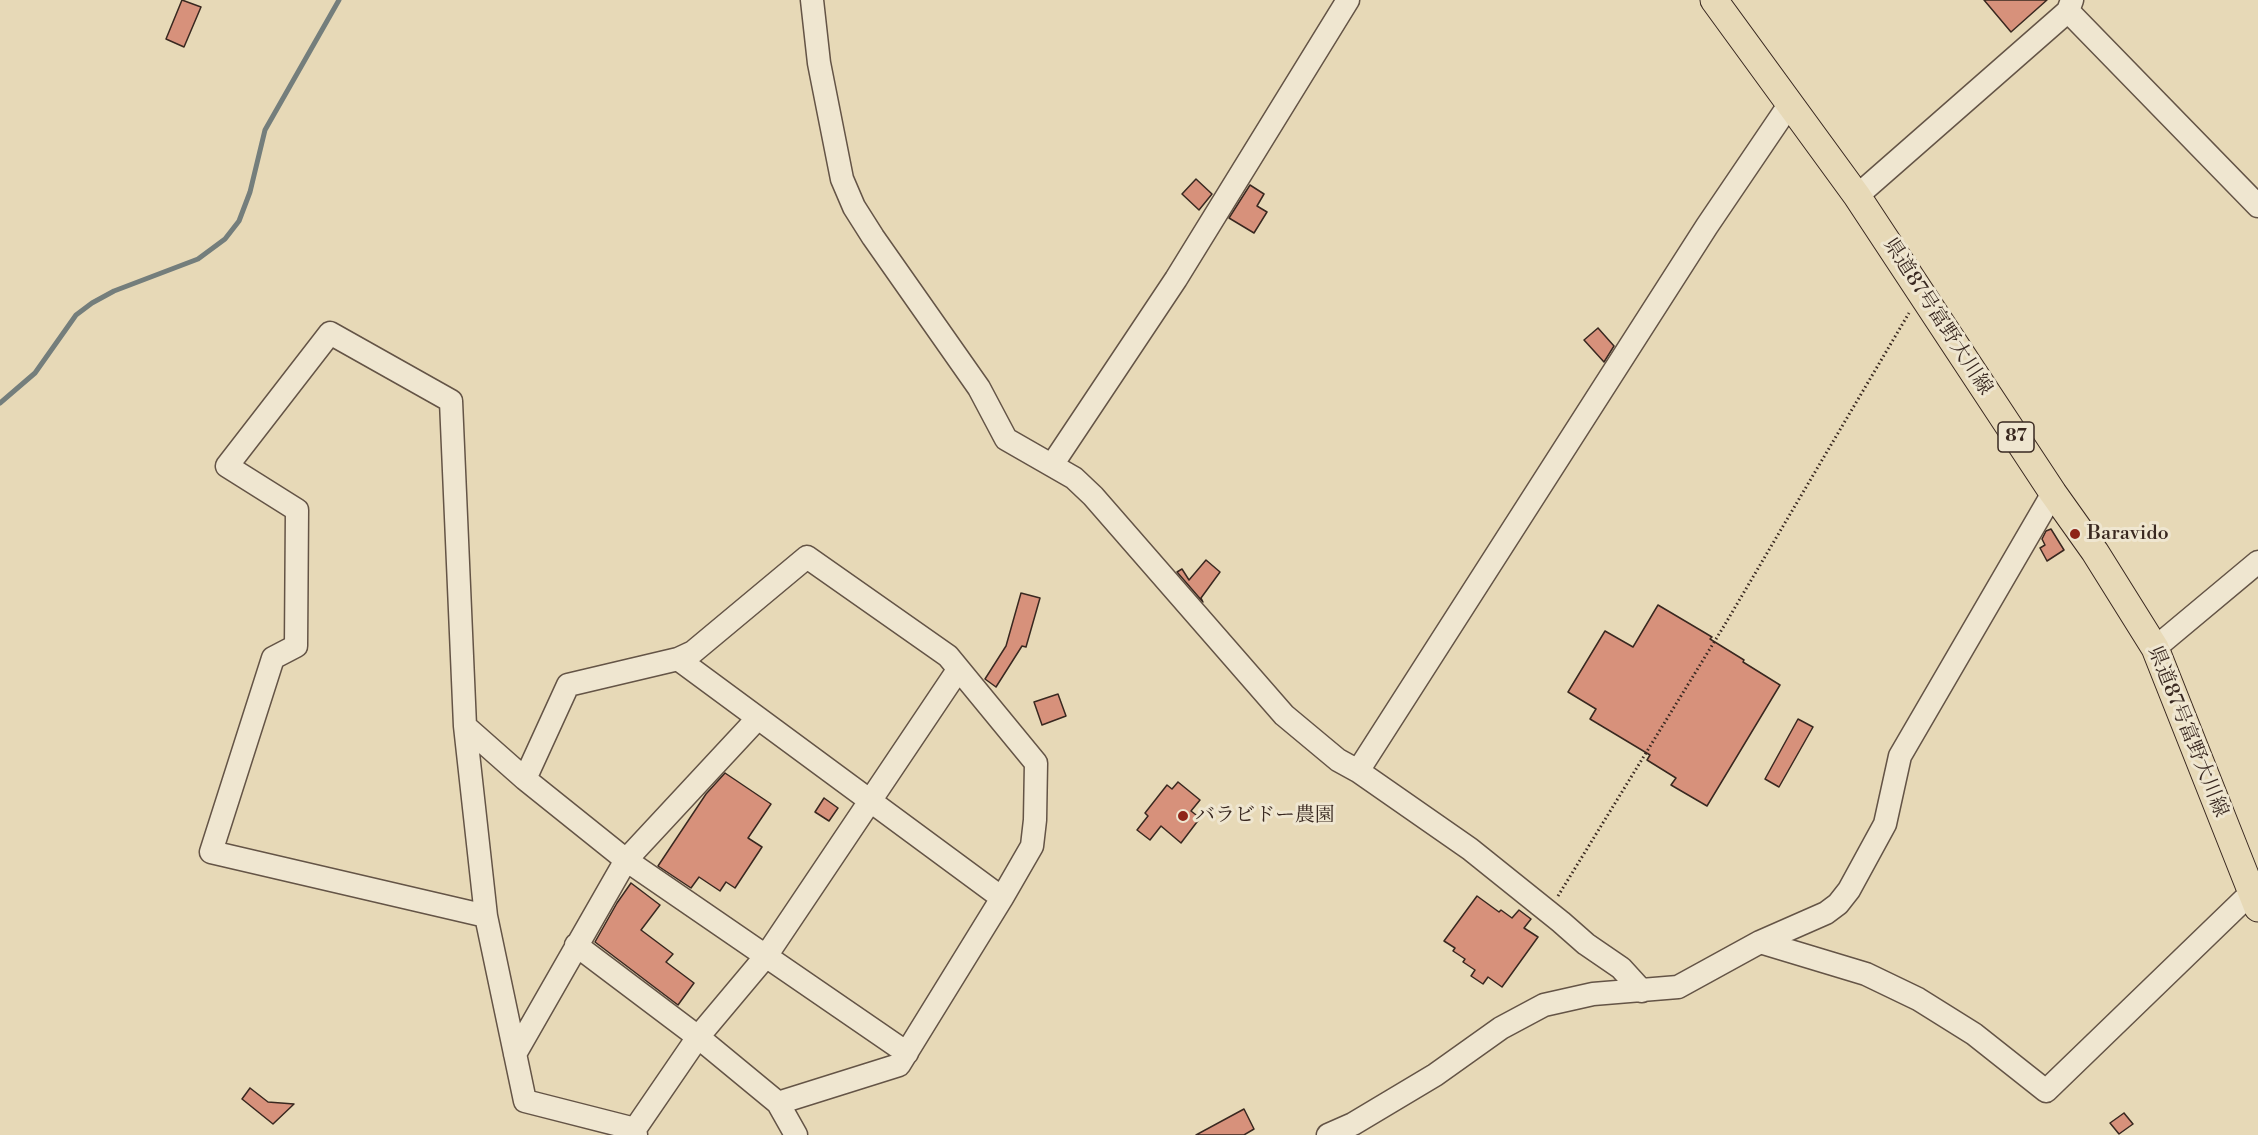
<!DOCTYPE html>
<html>
<head>
<meta charset="utf-8">
<style>
  body { margin:0 }
  canvas { display:block; background:#e7d9b7 }
</style>
</head>
<body>
<canvas width="2258" height="1135"></canvas>
<script>
const ctx = document.querySelector('canvas').getContext('2d');
ctx.lineJoin = 'round';
const poly = rows => new Path2D(rows.map(r => 'M' + r).join(''));
function strokePath(path, color, width, dash) { ctx.strokeStyle = color; ctx.lineWidth = width; ctx.lineCap = dash ? 'butt' : 'round'; ctx.setLineDash(dash || []); ctx.stroke(path); }
function fill(path, color) { ctx.fillStyle = color; ctx.fill(path, 'evenodd'); }
function write(font, color, halo, rows, align = 'center') {
  ctx.font = font + ' "Libre Bodoni","Noto Serif JP",serif'; ctx.lineWidth = 6; ctx.setLineDash([]); ctx.textBaseline = 'middle'; ctx.strokeStyle = halo; ctx.fillStyle = color; for (const [text, x, y, turn = 0] of rows) {
    ctx.save(); ctx.translate(x, y); ctx.rotate((+turn || 0) * Math.PI / 180); ctx.textAlign = isNaN(turn) ? turn : align; if (halo) ctx.strokeText(text, 0, 0); ctx.fillText(text, 0, 0); ctx.restore();
  }
}
const stream = poly([
  [0,403,35,373,76,315,92,303,114,291,198,259,225,239,239,221,250,192,265,130,339,0]
]);
const building = poly([
  [182,0,201,7,184,47,166,39,182,0],
  [1984,0,2047,0,2011,32,1984,0],
  [1196,179,1212,194,1199,210,1182,194,1196,179],
  [1250,185,1264,194,1257,206,1267,212,1254,233,1229,218,1250,185],
  [1598,328,1614,346,1604,362,1584,340,1598,328],
  [2051,529,2064,550,2047,561,2040,548,2045,545,2042,539,2046,531,2051,529],
  [1206,560,1220,572,1201,598,1203,602,1177,572,1182,569,1189,580,1206,560],
  [1021,593,1040,598,1026,647,1022,646,996,687,985,679,1006,646,1021,593],
  [1658,605,1712,637,1710,639,1744,660,1743,662,1780,685,1707,806,1671,785,1676,778,1647,760,1650,755,1590,719,1596,709,1568,692,1605,631,1633,647,1658,605],
  [1058,694,1066,716,1042,725,1034,702,1058,694],
  [1798,719,1813,727,1779,787,1765,779,1798,719],
  [725,773,771,804,748,838,762,847,735,888,726,882,720,891,699,877,691,888,658,866,706,794,725,773],
  [1178,782,1200,800,1191,811,1200,818,1181,843,1161,826,1150,840,1137,830,1148,816,1145,813,1167,785,1172,789,1178,782],
  [824,798,838,808,829,821,815,812,824,798],
  [631,883,660,905,641,930,673,954,666,962,694,983,678,1005,595,942,617,903,631,883],
  [1477,896,1499,912,1501,910,1512,918,1519,910,1531,919,1524,928,1538,937,1502,987,1488,977,1483,984,1471,976,1475,970,1463,962,1465,959,1453,951,1455,948,1444,941,1477,896],
  [250,1088,268,1102,294,1104,273,1124,242,1099,250,1088],
  [1244,1109,1254,1129,1244,1135,1196,1135,1244,1109],
  [2124,1113,2133,1124,2119,1134,2110,1123,2124,1113]
]);
const path = poly([
  [1558,896,1724,626,1909,313]
]);
const minor = poly([
  [812,0,819,63,842,179,854,207,873,237,979,388,1006,439,1074,478,1093,496,1284,715,1338,760,1358,771,1470,849,1561,922,1586,944,1621,968,1642,991],
  [2068,11,2258,206],
  [1857,196,2068,11,2072,0],
  [1052,465,1176,279,1348,0],
  [2155,648,2258,562],
  [678,659,1002,898],
  [465,726,525,779,626,860,907,1053],
  [1358,771,1707,226,1789,105],
  [525,779,568,685,678,659,693,652,807,557,948,656,1036,763,1035,820,1032,846,1002,898,899,1065,778,1103],
  [486,916,211,852,273,658,296,646,297,510,227,466,330,333,451,401,465,726,486,916,525,1101,635,1129],
  [1760,942,1866,974,1918,999,1974,1034,2046,1091,2252,892],
  [576,945,698,1037,778,1103,796,1135],
  [515,1054,626,860,758,718],
  [636,1135,635,1129,698,1037,766,956,958,670],
  [1328,1135,1353,1124,1435,1075,1501,1028,1544,1005,1593,994,1678,987,1760,942,1826,913,1838,904,1849,890,1885,824,1900,756,2053,493]
]);
const major = poly([
  [1714,0,1857,196,2053,493,2095,552,2155,648,2258,908]
]);
const markers = [
  [2075,534,6,"#8f2418"],
  [1183,816,6,"#8f2418"]
];
const shields = [
  [2016,437,36]
];
const shieldNames = [
  ["87",2016,437]
];
const streetNames = [
  ["県道87号富野大川線",1937,317,57],
  ["県道87号富野大川線",2187,732,68]
];
const poiNames = [
  ["Baravido",2087,534],
  ["バラビドー農園",1195,816]
];
strokePath(stream, '#747e7c', 5);
fill(building, '#d7917b');
strokePath(building, '#392820', 1.5);
strokePath(minor, '#645446', 25);
strokePath(major, '#392820', 29);
strokePath(path, '#392820', 3, [1.5, 3]);
strokePath(minor, '#efe6d0', 22);
strokePath(major, '#e7d9b7', 27);
for (const [x, y, r, color] of markers) { const dot = new Path2D(); dot.arc(x, y, r, 0, 2 * Math.PI); ctx.fillStyle = color; ctx.fill(dot); strokePath(dot, '#efe6d0', 2); }
for (const [x, y, w] of shields) { const box = new Path2D(); box.roundRect(x - w / 2, y - 15, w, 30, 4.5); ctx.fillStyle = '#efe6d0'; ctx.fill(box); strokePath(box, '#392820', 1.5); }
write('bold 18px', '#392820', null, shieldNames);
write('20px', '#392820', '#efe6d0', streetNames);
write('20px', '#392820', '#efe6d0', poiNames, 'left');
</script>
</body>
</html>
